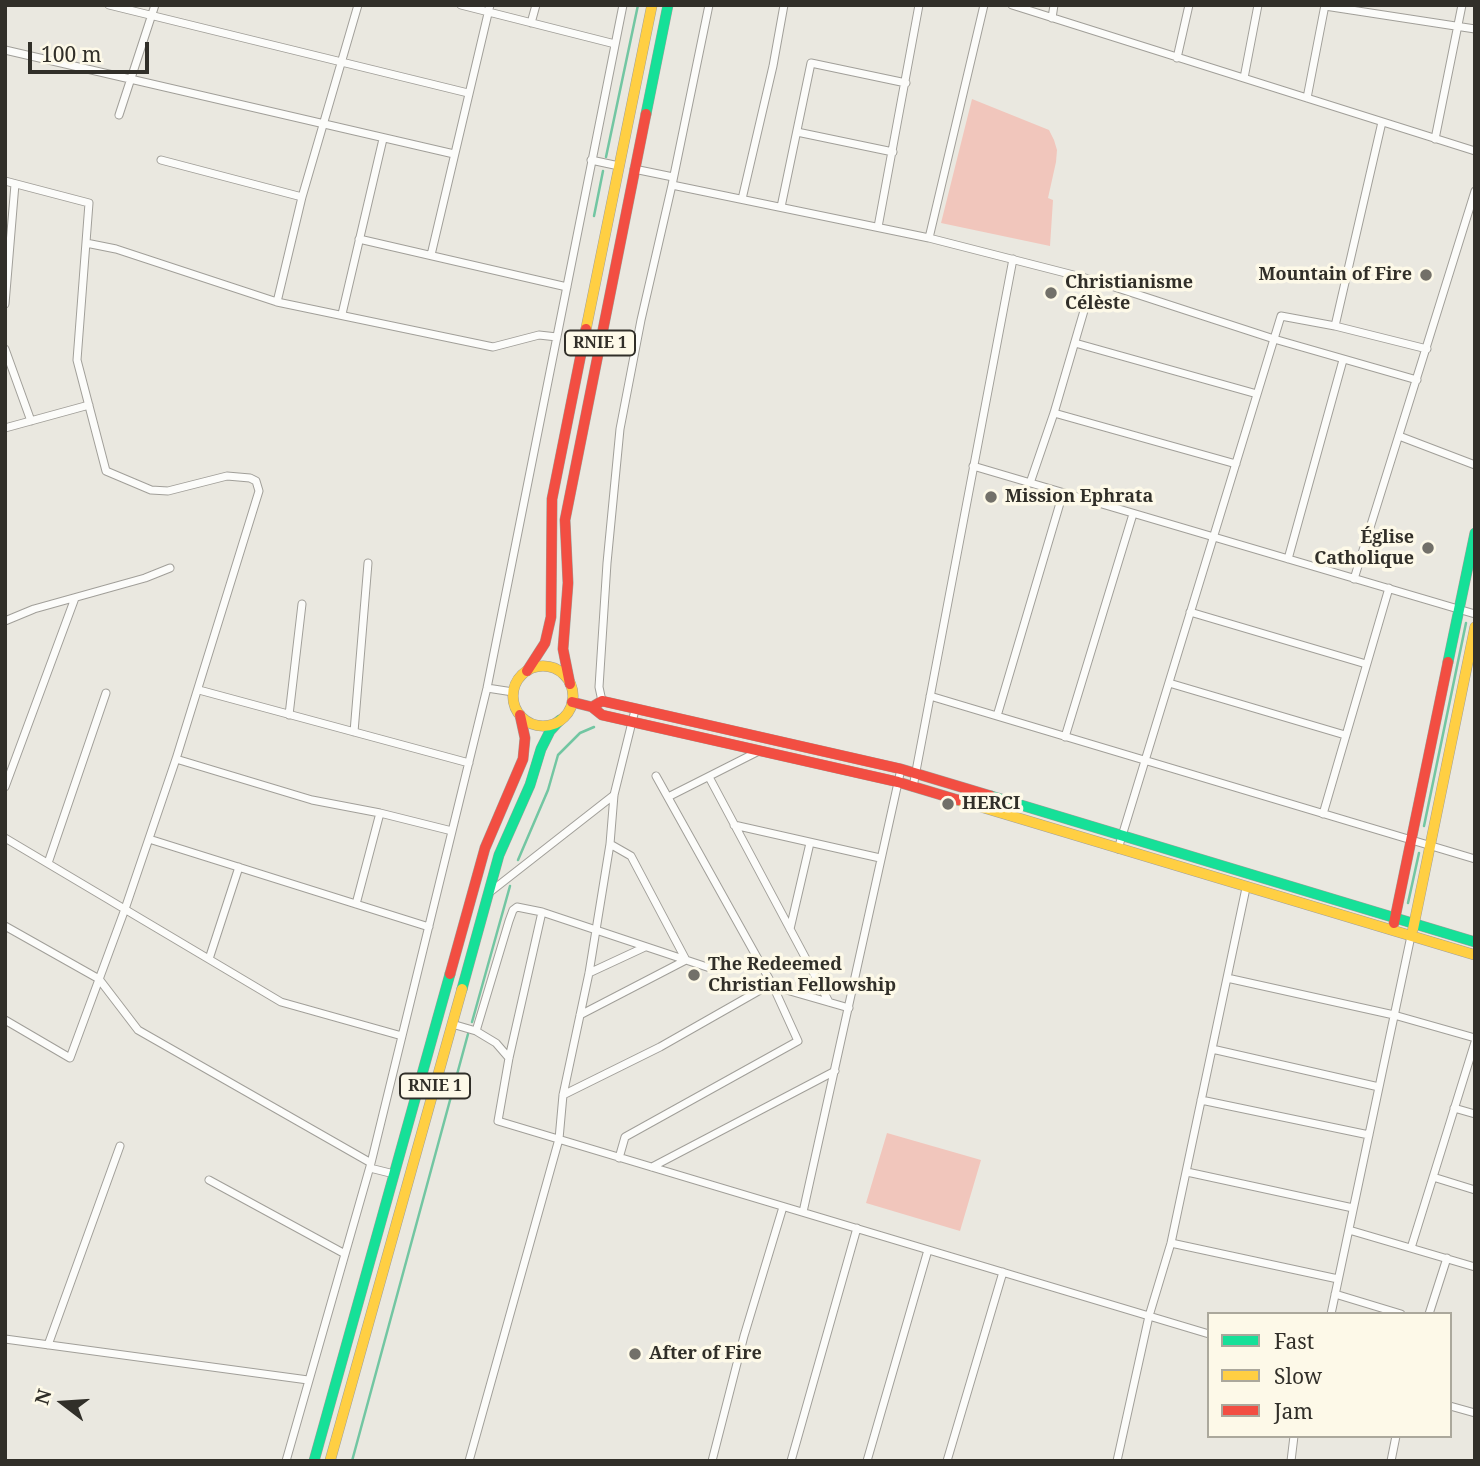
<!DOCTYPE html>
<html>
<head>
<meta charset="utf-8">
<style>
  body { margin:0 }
  #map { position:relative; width:1480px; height:1466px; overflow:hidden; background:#eae8e0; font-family:"Noto Serif",serif }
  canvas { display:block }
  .frame { position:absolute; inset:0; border:7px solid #312f29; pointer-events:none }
  .legend { position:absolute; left:1207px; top:1312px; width:245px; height:126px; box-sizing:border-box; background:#fdf9e8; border:2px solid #aba89c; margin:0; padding:9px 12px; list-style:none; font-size:21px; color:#312f29 }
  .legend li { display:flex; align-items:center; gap:14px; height:35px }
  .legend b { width:35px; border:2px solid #aba89c }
  .north { position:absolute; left:28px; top:1368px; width:70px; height:70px; -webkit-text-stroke:5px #fdf9e8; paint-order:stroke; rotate:287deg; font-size:19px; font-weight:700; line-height:28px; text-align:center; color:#312f29 }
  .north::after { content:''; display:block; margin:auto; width:24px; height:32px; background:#312f29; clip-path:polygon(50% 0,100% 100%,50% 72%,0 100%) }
  .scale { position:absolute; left:28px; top:42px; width:121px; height:32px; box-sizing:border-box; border:4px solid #312f29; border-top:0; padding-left:9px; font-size:21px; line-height:24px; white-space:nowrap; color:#312f29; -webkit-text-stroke:5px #fdf9e8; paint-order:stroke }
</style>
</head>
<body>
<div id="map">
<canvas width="1480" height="1466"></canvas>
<div class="frame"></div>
<ul class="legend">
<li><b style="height:9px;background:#16e098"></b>Fast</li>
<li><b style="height:9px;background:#ffcf43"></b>Slow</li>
<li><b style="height:9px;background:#f24e42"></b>Jam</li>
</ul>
<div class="north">N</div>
<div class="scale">100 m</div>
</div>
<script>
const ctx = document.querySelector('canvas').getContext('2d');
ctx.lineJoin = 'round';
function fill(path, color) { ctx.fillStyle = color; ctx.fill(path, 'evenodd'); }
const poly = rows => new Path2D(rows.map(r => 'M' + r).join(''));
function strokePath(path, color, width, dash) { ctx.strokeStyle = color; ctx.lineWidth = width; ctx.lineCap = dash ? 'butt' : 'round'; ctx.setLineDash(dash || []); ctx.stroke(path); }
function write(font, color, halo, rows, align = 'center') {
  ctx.font = font + ' "Noto Serif",serif'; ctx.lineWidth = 7; ctx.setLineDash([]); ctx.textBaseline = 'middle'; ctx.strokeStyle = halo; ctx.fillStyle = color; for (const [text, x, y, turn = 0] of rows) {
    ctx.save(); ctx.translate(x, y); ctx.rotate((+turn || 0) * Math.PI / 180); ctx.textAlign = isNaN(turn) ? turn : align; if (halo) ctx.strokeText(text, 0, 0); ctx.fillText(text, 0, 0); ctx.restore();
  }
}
const green = poly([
  [972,99,1049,130,1054,140,1057,150,1056,162,1048,198,1053,200,1050,246,941,223],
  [887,1133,981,1160,960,1231,866,1203]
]);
const stream = poly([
  [606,157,638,5],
  [594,216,603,171],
  [1424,826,1466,623],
  [518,860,548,790,558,755,580,733,594,727],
  [1408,903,1419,853],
  [472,1022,510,886],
  [352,1461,468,1034]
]);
const street = poly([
  [109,5,468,93],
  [461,5,615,44],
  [1012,5,1475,151],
  [1325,6,1475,29],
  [1052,18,1054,5],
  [531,23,536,5],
  [5,50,454,154],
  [1177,58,1189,5],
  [1244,78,1258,5],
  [1307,98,1325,5],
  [119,115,155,5],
  [797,132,893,152],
  [1435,139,1462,5],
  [161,160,302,197],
  [591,160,619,166],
  [634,169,673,177],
  [5,181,89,203,77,360,106,471,151,490,168,491,227,476,250,478,256,481,259,491,176,759,125,909,70,1058,5,1020],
  [672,185,929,238,1093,280,1274,339,1417,380],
  [742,199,773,66,784,5],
  [781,207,811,63,906,83],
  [878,227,919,5],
  [929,238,984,5],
  [359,239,567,287],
  [86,243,116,249,277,302,493,347,539,335,557,337],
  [431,255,490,5],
  [277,302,302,197,358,5],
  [5,304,15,184],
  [342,314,383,139],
  [1335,326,1382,122],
  [1075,343,1257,394],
  [5,349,31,421],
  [1054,413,1236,464],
  [5,428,89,405],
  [1399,436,1475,465],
  [973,466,1475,614],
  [1030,483,1054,413,1093,280],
  [1288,559,1343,360],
  [1354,579,1475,191],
  [1190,612,1366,664],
  [5,621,34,609,145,578,170,568],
  [1169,683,1345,735],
  [487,688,513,692],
  [199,690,469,763],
  [930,696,1475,859],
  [602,701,599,687,607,563,620,429,641,320,672,185,709,5],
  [289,715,302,604],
  [997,716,1063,493],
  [354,732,368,563],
  [1065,737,1133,514],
  [176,759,312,800,380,813,452,831],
  [709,777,829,1002],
  [5,787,75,598],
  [913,787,1013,259],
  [668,797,759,751],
  [1323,814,1389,588],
  [734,825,880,858],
  [5,838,281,1002,402,1036],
  [149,839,429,927],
  [1118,849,1281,316,1335,326,1427,349],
  [48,863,106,693],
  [490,892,614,795],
  [356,904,380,813],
  [542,912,509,1058,498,1121,1209,1334],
  [5,926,99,979,138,1030,371,1163],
  [790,929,810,843],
  [209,959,239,867],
  [589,973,645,947],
  [1227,978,1394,1015,1475,1038],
  [580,1015,686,960,631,856,610,844],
  [452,1024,476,1031,496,1043,509,1058],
  [476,1031,509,921,513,910,517,907,542,912,710,968],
  [1212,1049,1379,1087],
  [563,1095,660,1047,769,985,849,1008],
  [1201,1100,1369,1135],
  [1454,1108,1475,1114],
  [619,1158,625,1137,798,1041,773,986,656,776],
  [652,1167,835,1071],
  [370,1168,394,1174],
  [1187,1172,1353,1208],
  [1433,1177,1475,1190],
  [209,1180,345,1254],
  [803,1212,901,769],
  [1349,1230,1475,1267],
  [1171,1243,1338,1279],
  [1411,1248,1475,1042],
  [1335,1294,1401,1314],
  [1331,1314,1411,936],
  [1429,1314,1447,1258],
  [5,1339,308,1380],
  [48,1345,120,1146],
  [1450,1406,1475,1413],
  [286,1461,371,1163,487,688,623,5],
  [469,1461,559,1139,563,1095,589,973,610,844,614,795,635,710],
  [712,1461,744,1336,783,1207],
  [791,1461,857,1228],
  [867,1461,928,1250],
  [947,1461,1003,1272],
  [1117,1461,1149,1316,1171,1243,1246,888],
  [1291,1461,1294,1436],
  [1391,1461,1396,1436]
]);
const fast = poly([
  [646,114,668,5],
  [1448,662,1475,533],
  [991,796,1475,942],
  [462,989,499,855,530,785,541,749,550,731,560,720],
  [314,1461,450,974]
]);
const slow = poly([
  [586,329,652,5],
  '513 696a30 30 0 1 1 60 0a30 30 0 1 1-60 0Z',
  [958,800,1475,955],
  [1413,929,1475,627],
  [330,1461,462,989]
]);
const jam = poly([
  [527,671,545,643,551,617,552,499,586,329],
  [570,684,563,649,568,583,565,520,646,114],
  [572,702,592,707,602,715,898,782,958,800],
  [592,707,602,701,901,769,991,796],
  [1394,923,1448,662],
  [450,974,485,848,523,759,525,738,520,715]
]);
const markers = [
  [1426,275,7,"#727069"],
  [1051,293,7,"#727069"],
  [991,497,7,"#727069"],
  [1428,548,7,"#727069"],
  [948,804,7,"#727069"],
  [694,975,7,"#727069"],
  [635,1354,7,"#727069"]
];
const shields = [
  [600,343,70],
  [435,1086,70]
];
const shieldNames = [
  ["RNIE 1",600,343],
  ["RNIE 1",435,1086]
];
const poiNames = [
  ["Mountain of Fire",1412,275,"right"],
  ["Christianisme",1065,283],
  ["Célèste",1065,304],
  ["Mission Ephrata",1005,497],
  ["Église",1414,538,"right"],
  ["Catholique",1414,559,"right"],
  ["HERCI",962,804],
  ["The Redeemed",708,965],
  ["Christian Fellowship",708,986],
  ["After of Fire",649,1354]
];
fill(green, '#f1c6bc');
strokePath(stream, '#72c6a2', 2.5);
strokePath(street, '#a19f99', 9);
strokePath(fast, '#a19f99', 11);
strokePath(slow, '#a19f99', 11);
strokePath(jam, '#a19f99', 11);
strokePath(street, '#fcfcfa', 7);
strokePath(fast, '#16e098', 10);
strokePath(slow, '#ffcf43', 10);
strokePath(jam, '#f24e42', 10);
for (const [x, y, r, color] of markers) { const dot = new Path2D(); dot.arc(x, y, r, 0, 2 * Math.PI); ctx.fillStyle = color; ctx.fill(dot); strokePath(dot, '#fdf9e8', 2.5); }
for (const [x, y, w] of shields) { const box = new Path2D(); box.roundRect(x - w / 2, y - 12.5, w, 25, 5); ctx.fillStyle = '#fdf9e8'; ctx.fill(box); strokePath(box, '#312f29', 2); }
write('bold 16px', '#312f29', null, shieldNames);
write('bold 18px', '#312f29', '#fdf9e8', poiNames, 'left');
</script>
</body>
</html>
